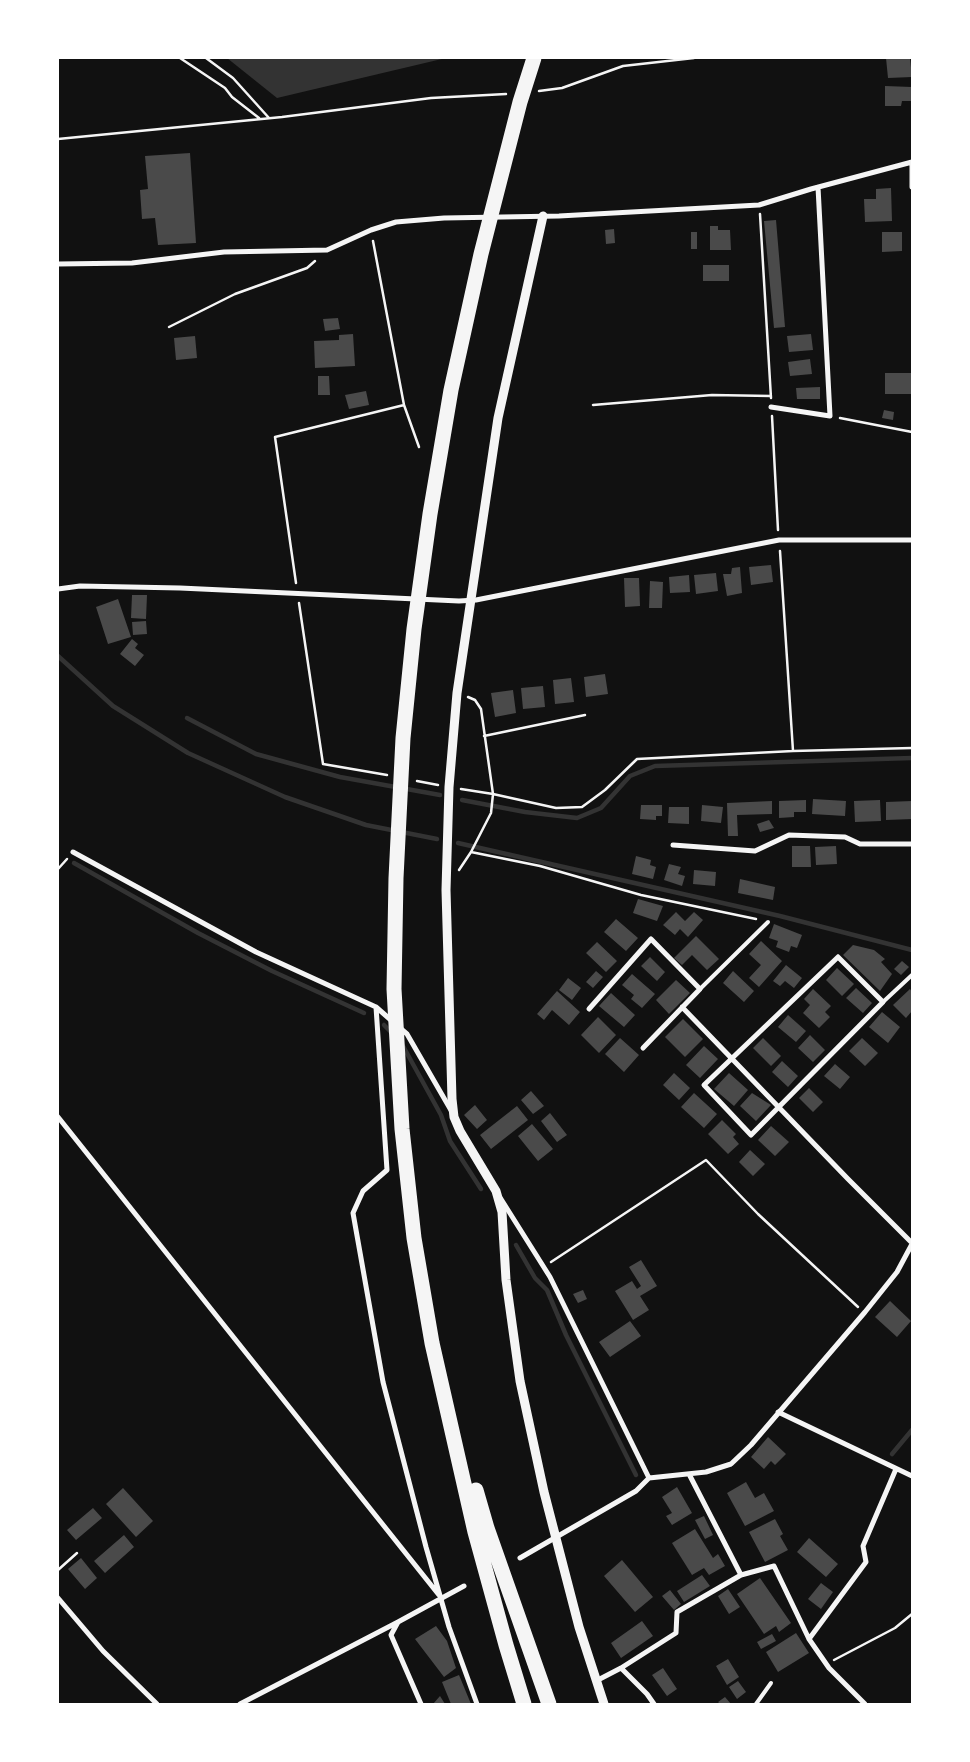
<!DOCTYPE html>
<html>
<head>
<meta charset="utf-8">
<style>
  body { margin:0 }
  #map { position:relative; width:970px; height:1762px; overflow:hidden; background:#111; font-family:Bitter,serif }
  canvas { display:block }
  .frame { position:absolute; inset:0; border:59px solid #fff; pointer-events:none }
</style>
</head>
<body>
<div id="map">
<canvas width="970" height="1762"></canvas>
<div class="frame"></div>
</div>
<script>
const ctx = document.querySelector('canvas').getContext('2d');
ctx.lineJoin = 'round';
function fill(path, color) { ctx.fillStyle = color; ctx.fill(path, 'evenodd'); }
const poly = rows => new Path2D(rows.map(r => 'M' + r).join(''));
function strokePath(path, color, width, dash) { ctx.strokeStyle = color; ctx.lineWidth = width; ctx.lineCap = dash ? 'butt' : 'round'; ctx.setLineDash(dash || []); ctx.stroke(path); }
const water = poly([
  [227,58,446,58,277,98]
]);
const stream = poly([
  [58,656,113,706,188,753,285,797,366,825,437,839],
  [187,718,256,754,340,777,440,795],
  [462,800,525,812,577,818,601,808,630,776,655,766,912,758],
  [458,843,780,916,912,950],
  [74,863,198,933,272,971,364,1013],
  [384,1025,393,1034],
  [403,1046,441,1115,450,1141,481,1189],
  [516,1245,535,1278,547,1290,566,1335,636,1475],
  [892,1454,912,1430]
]);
const building = poly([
  [886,58,910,58,912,77,888,78],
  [885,86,912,87,912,101,902,101,901,106,885,106],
  [190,153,196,243,158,245,155,218,142,219,140,190,148,189,145,156],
  [891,188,892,221,865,222,864,199,876,199,876,189],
  [776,220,785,327,774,328,764,221],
  [710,226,718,226,718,230,730,230,731,250,710,250],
  [614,229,615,243,606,244,605,230],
  [691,232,697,232,697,249,691,249],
  [882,232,902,232,902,251,882,252],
  [703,265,729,265,729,281,703,281],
  [338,318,340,329,325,331,323,319],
  [353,334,355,366,315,368,314,341,339,340,339,335],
  [811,334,813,350,789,352,787,336],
  [195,336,197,358,176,360,174,338],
  [810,359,812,374,790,376,788,362],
  [885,373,912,373,912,394,885,394],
  [318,376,329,376,330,395,318,395],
  [820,387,820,399,797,399,796,388],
  [366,391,369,405,349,409,345,395],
  [884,410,894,412,893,420,882,418],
  [771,565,773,582,751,585,749,567],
  [740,567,742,593,727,596,723,574,731,574,732,568],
  [716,573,718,591,696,594,694,575],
  [689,575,690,592,670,593,669,577],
  [624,578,639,578,640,606,625,607],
  [650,581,663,582,662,608,649,608],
  [132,595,147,595,146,619,131,618],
  [118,599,131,637,108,644,96,607],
  [146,621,147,634,133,635,132,622],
  [132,639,138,644,135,648,144,655,135,666,120,654],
  [605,674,608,694,586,697,584,677],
  [571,678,574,702,555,704,553,680],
  [543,686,545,707,523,709,521,688],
  [513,690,516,713,495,717,491,693],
  [813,799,846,801,845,816,812,814],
  [806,800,806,812,794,812,794,817,779,818,779,801],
  [880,800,881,821,855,822,854,801],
  [772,801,772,814,737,815,738,836,728,836,727,803],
  [912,801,912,819,886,820,886,802],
  [641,805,662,805,662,816,656,816,656,820,640,819],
  [702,805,723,807,721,823,701,821],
  [669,807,689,807,689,824,668,823],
  [769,820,774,828,760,832,757,824],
  [792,846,810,846,811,867,792,867],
  [836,846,837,864,816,865,815,847],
  [636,856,651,860,650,865,656,867,653,879,632,874],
  [669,864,681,867,678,874,685,876,682,886,664,880],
  [694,870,716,872,715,886,693,884],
  [740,879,775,887,773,900,738,893],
  [638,899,663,906,657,921,633,913],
  [676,912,685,921,694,912,703,920,688,937,680,929,675,935,663,925],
  [616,919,638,938,626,951,604,932],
  [774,924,802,935,797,948,791,946,789,952,776,947,778,941,769,938],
  [696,936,719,959,707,970,692,955,682,965,674,958],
  [761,941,782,961,759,987,749,978,761,965,749,954],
  [597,942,617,961,606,972,586,953],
  [853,945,874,950,885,959,881,962,892,974,880,991,843,955],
  [650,957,665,972,657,981,641,966],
  [902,961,909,967,901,975,894,969],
  [786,965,802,978,794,988,785,981,780,986,773,981],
  [837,968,854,984,842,996,826,980],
  [596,971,603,977,593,988,586,982],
  [733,971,754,991,744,1002,723,983],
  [632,974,655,994,642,1008,631,999,634,995,622,985],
  [568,978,581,988,572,1000,559,990],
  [676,980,690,993,669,1014,656,1000],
  [856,988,872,1003,863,1013,846,998],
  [813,989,831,1006,825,1012,830,1017,819,1028,803,1013,810,1005,804,999],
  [910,989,912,992,912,1011,906,1018,893,1005],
  [557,991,580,1012,569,1025,552,1010,544,1020,537,1014],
  [611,993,635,1015,624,1027,599,1006],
  [882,1012,900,1027,888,1043,869,1027],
  [788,1015,806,1031,796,1042,778,1027],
  [598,1017,616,1035,599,1053,581,1035],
  [683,1019,703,1039,685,1057,665,1037],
  [810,1035,825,1050,813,1062,798,1048],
  [620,1038,639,1055,624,1072,605,1054],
  [763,1038,781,1056,771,1066,753,1048],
  [862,1038,878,1053,865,1066,849,1051],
  [704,1046,718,1059,700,1078,686,1065],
  [782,1061,798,1076,788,1087,772,1072],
  [835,1064,850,1077,840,1089,824,1076],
  [674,1073,690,1088,679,1100,663,1085],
  [729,1073,748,1090,734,1106,714,1089],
  [809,1088,823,1102,813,1112,799,1098],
  [531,1091,544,1106,533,1114,521,1100],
  [694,1093,717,1114,704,1128,681,1107],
  [752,1093,771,1105,756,1121,740,1106],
  [475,1105,487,1120,477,1129,464,1115],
  [517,1106,528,1120,491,1149,480,1135],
  [550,1113,567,1135,557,1142,541,1121],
  [722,1120,736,1134,733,1137,739,1144,728,1154,708,1134],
  [532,1124,553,1149,538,1161,518,1136],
  [771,1126,789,1142,775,1156,758,1140],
  [750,1150,765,1164,753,1176,739,1162],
  [641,1260,657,1286,640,1296,649,1310,633,1320,615,1291,632,1281,637,1289,641,1286,629,1267],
  [583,1290,587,1299,578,1303,573,1294],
  [890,1301,911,1321,897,1337,875,1317],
  [630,1321,641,1336,610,1357,599,1342],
  [768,1437,786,1454,775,1465,771,1461,764,1469,751,1457],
  [746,1482,755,1498,764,1493,774,1511,745,1526,727,1493],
  [677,1487,692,1513,672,1525,666,1516,672,1513,662,1497],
  [123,1488,153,1521,136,1537,106,1504],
  [93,1508,102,1518,76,1540,67,1530],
  [704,1516,713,1535,705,1539,695,1520],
  [775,1519,783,1534,780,1536,788,1550,765,1562,749,1532],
  [695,1529,713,1558,718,1554,725,1566,709,1575,704,1568,692,1575,672,1543],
  [124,1535,134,1547,105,1573,94,1561],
  [809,1538,838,1564,826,1577,797,1552],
  [81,1558,97,1578,85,1589,68,1569],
  [622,1560,653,1597,635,1612,604,1576],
  [702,1575,710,1586,684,1602,677,1591],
  [760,1578,791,1623,779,1632,776,1626,764,1634,737,1594],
  [821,1583,833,1592,821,1609,808,1599],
  [728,1589,740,1607,729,1614,718,1596],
  [670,1590,681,1604,674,1610,662,1596],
  [642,1621,653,1636,621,1658,611,1643],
  [436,1626,447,1641,456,1668,444,1677,415,1639],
  [796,1633,809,1653,778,1672,766,1652],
  [772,1634,776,1641,761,1649,757,1642],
  [728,1659,739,1677,727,1685,716,1666],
  [663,1668,677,1689,667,1696,652,1675],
  [459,1675,471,1704,451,1704,442,1682],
  [738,1681,746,1692,737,1699,729,1687],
  [440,1696,445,1704,433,1704],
  [725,1697,731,1704,720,1704,718,1702]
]);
const path = poly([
  [180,58,225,88,232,97,259,118],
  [206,58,233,78,269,118],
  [539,91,562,88,623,66,694,58],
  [58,139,282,117,431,98,506,94],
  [760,214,771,398],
  [373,241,404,405,419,447],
  [169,327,235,294,307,268,315,261],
  [593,405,712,395,771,396],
  [772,416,778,530],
  [840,418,912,432],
  [780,551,793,751],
  [296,583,275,437,404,405],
  [299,603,323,764,387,775],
  [484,736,585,715],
  [417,781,438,785],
  [461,789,493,794,481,709,475,700,468,697],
  [471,852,491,813,493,794,556,808,582,807,605,790,637,759,793,751,912,748],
  [58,869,67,859],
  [459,870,471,852,540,866,641,895,756,919],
  [551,1262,706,1160,758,1214,858,1307],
  [58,1570,77,1553],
  [834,1660,895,1628,912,1614]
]);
const service = poly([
  [700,989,768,922],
  [883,1002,912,975],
  [756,1704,771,1683]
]);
const minor = poly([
  [912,162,912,187],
  [58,264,132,263,224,252,327,250,371,230,396,222,444,218,559,216,759,205,811,189,912,162],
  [771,407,830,416,818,187],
  [58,589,80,586,180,588,459,601,476,600,779,540,912,540],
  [673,845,755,851,789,835,845,837,860,844,912,844],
  [73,852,256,952,376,1007,387,1170,363,1191,353,1213,383,1382,426,1547,449,1627,477,1704],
  [838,957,883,1002,751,1135,704,1085,838,957],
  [376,1007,392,1021],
  [682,1007,848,1179,912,1243],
  [589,1009,651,939,700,989,643,1048],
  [400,1028,407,1034,452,1112],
  [58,1117,439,1595],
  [501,1199,550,1277,649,1478],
  [778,1412,912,1476],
  [689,1474,741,1575,774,1566,809,1639,829,1668,865,1704],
  [520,1558,636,1491,649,1478,706,1472,731,1464,751,1445,865,1312,897,1272,912,1244],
  [58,1598,103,1651,157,1704],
  [809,1639,866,1562,863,1546,896,1469],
  [621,1668,676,1633,677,1612,741,1575],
  [596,1681,621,1668,647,1694,654,1704],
  [240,1704,398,1622],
  [421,1704,391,1635,398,1622,464,1586]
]);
const tertiary = poly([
  [543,216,498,418,457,693,449,787,446,890,452,1099,454,1117,460,1131,496,1191,502,1212,506,1280,520,1381,544,1492,579,1627,604,1704]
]);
const motorway = poly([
  [476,1490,487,1528,549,1704],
  [524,1704,506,1645,475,1532,432,1343,414,1238,402,1129,394,989,396,878,403,738,414,629,430,514,451,390,481,254,520,102,534,58]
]);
fill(water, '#333');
strokePath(stream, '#333', 4.5);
fill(building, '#4a4a4a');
strokePath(path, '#f5f5f5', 2.5);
strokePath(service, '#f5f5f5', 4);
strokePath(minor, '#f5f5f5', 5);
strokePath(tertiary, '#f5f5f5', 9);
strokePath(motorway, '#f5f5f5', 15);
</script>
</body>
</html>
